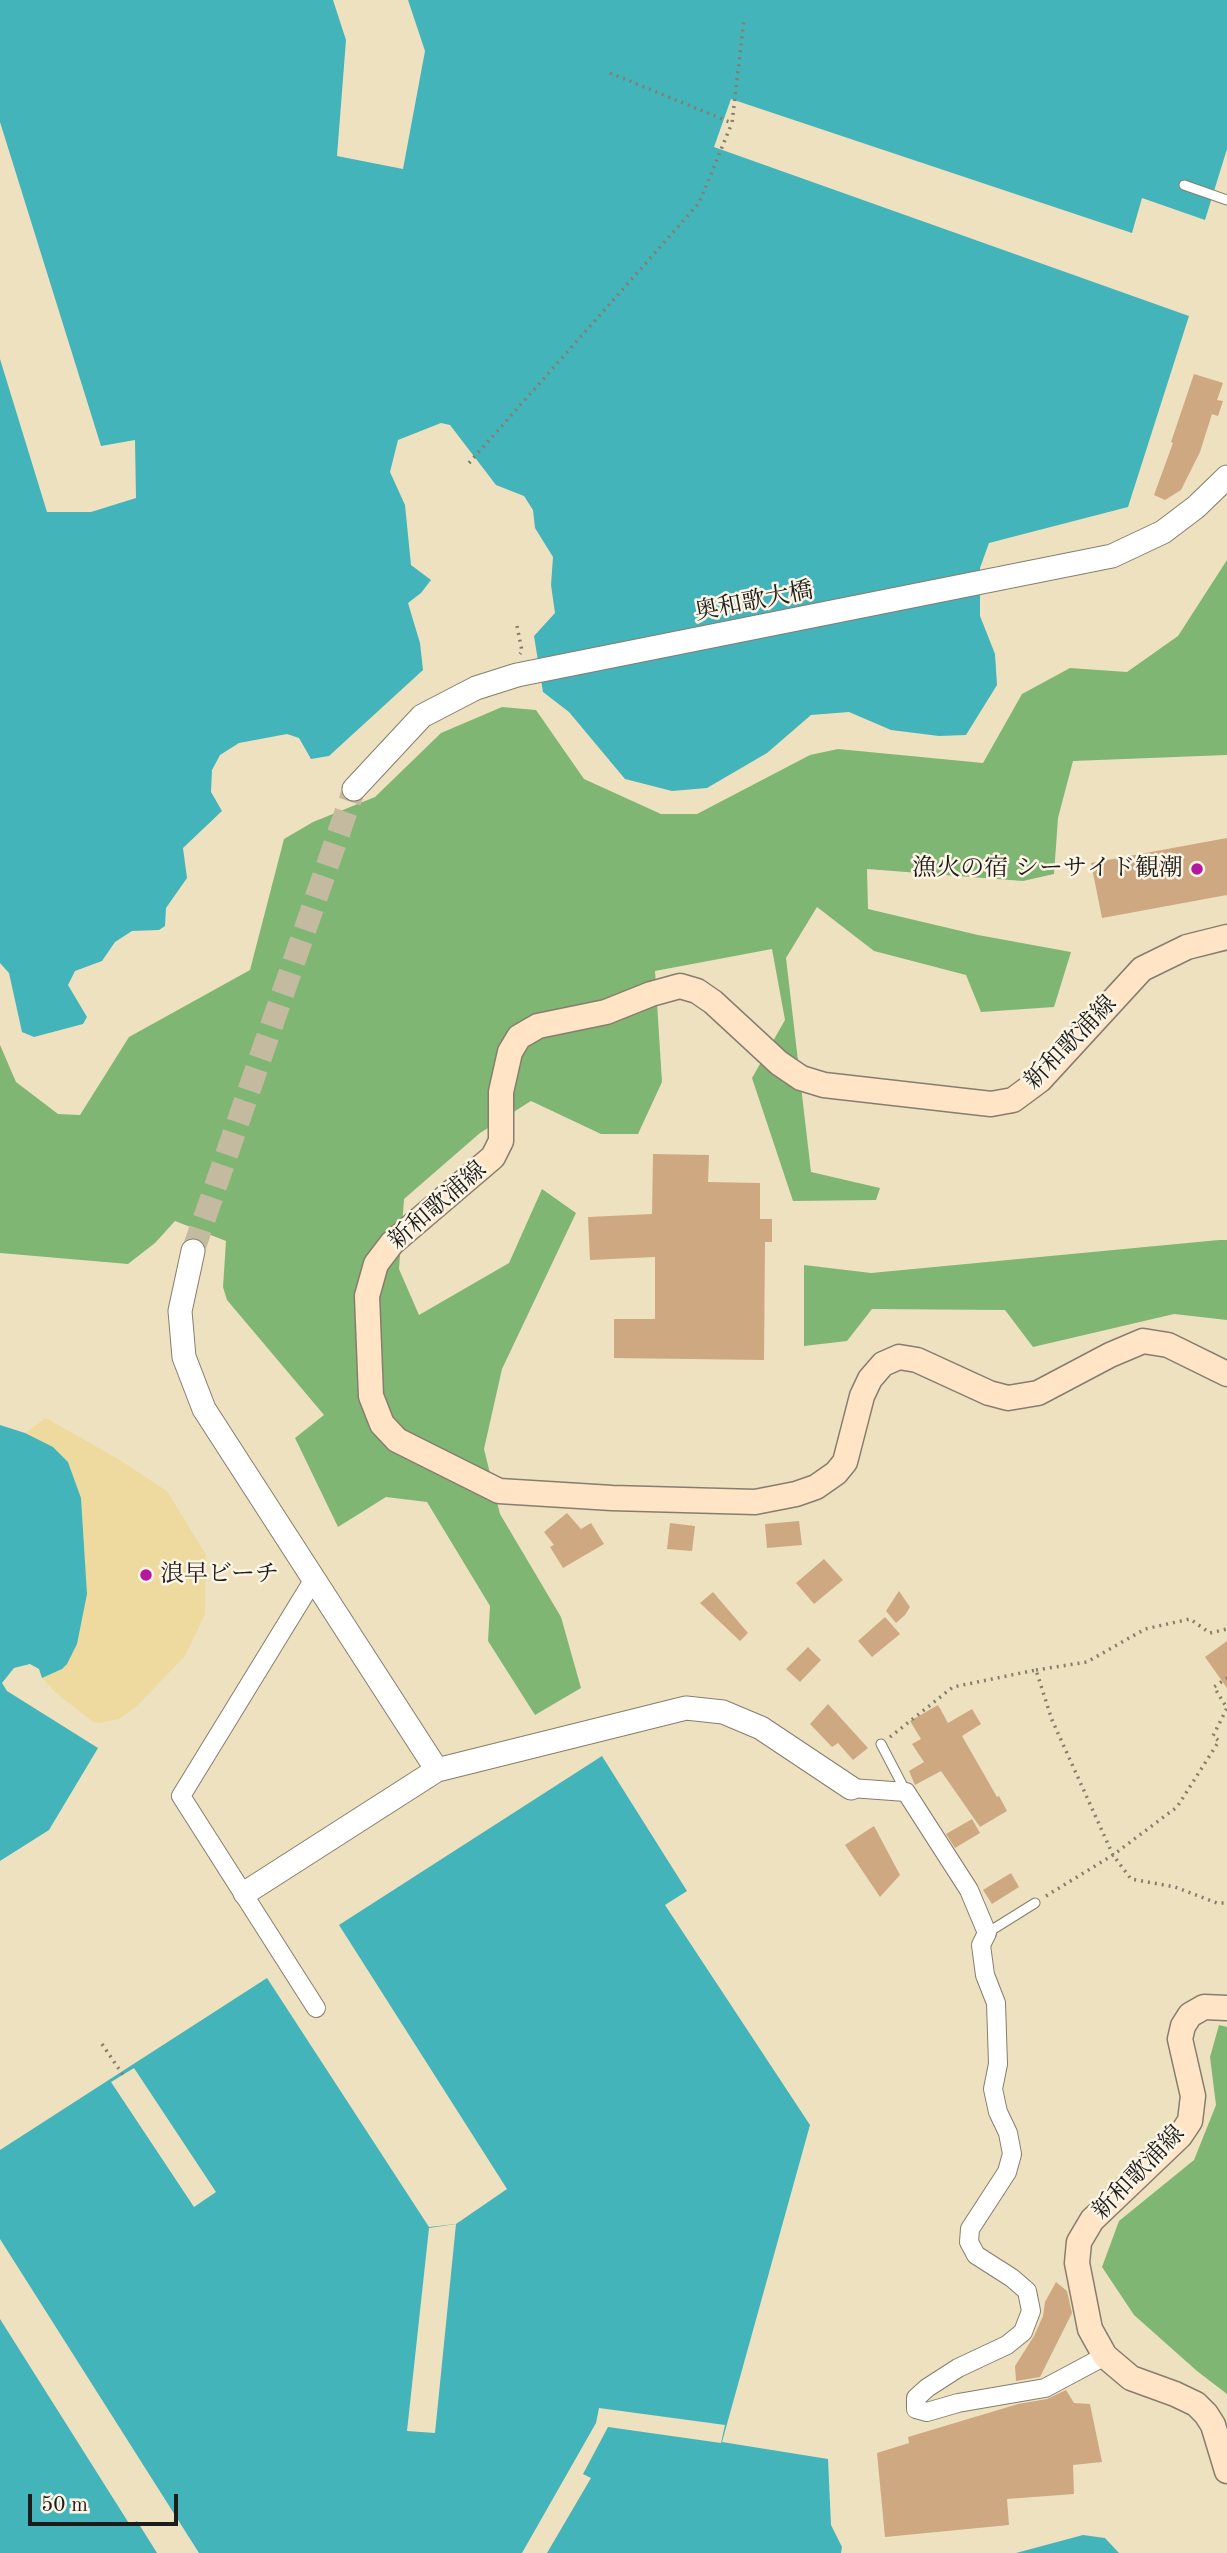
<!DOCTYPE html>
<html>
<head>
<meta charset="utf-8">
<style>
  body { margin:0 }
  #map { position:relative; width:1227px; height:2553px; overflow:hidden; background:#eee1c0; font-family:"Old Standard TT",serif }
  canvas { display:block }
  .scale { position:absolute; left:28px; top:2494px; width:150px; height:32px; box-sizing:border-box; border:4px solid #1c1c1c; border-top:0; padding-left:9px; font-size:21px; line-height:24px; white-space:nowrap; color:#1c1c1c; -webkit-text-stroke:5px #fcf5e5; paint-order:stroke }
</style>
</head>
<body>
<div id="map">
<canvas width="1227" height="2553"></canvas>
<div class="scale">50 m</div>
</div>
<script>
const ctx = document.querySelector('canvas').getContext('2d');
ctx.lineJoin = 'round';
function fill(path, color) { ctx.fillStyle = color; ctx.fill(path, 'evenodd'); }
const poly = rows => new Path2D(rows.map(r => 'M' + r).join(''));
function strokePath(path, color, width, dash) { ctx.strokeStyle = color; ctx.lineWidth = width; ctx.lineCap = dash ? 'butt' : 'round'; ctx.setLineDash(dash || []); ctx.stroke(path); }
function write(font, color, halo, rows, align = 'center') {
  ctx.font = font + ' "Old Standard TT","Noto Serif JP",serif'; ctx.lineWidth = 5; ctx.setLineDash([]); ctx.textBaseline = 'middle'; ctx.strokeStyle = halo; ctx.fillStyle = color; for (const [text, x, y, turn = 0] of rows) {
    ctx.save(); ctx.translate(x, y); ctx.rotate((+turn || 0) * Math.PI / 180); ctx.textAlign = isNaN(turn) ? turn : align; if (halo) ctx.strokeText(text, 0, 0); ctx.fillText(text, 0, 0); ctx.restore();
  }
}
const forest = poly([
  [1227,560,1227,755,1073,761,1058,818,1054,874,1023,881,867,869,868,909,978,935,1071,952,1054,1007,981,1012,966,975,874,951,817,907,786,958,811,1172,880,1188,876,1200,793,1201,752,1078,785,1020,772,949,655,971,662,1082,638,1134,601,1134,531,1101,480,1133,404,1199,399,1269,419,1315,509,1263,542,1189,576,1213,502,1369,484,1449,500,1514,561,1617,581,1688,535,1715,488,1641,490,1606,427,1502,386,1497,338,1527,295,1438,324,1415,227,1300,223,1287,226,1241,175,1221,155,1243,128,1264,0,1253,0,1045,16,1082,58,1114,80,1115,129,1037,250,970,284,839,313,822,375,797,441,733,502,707,536,710,584,779,661,814,697,814,810,755,838,749,983,763,1022,694,1070,668,1127,672,1178,636],
  [1219,1240,1227,1240,1227,1320,1174,1314,1033,1347,1005,1310,872,1309,847,1341,804,1346,804,1265,871,1273],
  [1219,2025,1227,2027,1227,2394,1197,2371,1134,2315,1102,2267,1119,2221,1194,2160,1216,2105,1210,2057]
]);
const sand = poly([
  [46,1418,118,1459,167,1491,206,1555,205,1614,185,1656,137,1706,119,1719,99,1723,93,1722,55,1692,42,1678,62,1669,74,1651,87,1594,81,1498,68,1461,25,1433]
]);
const water = poly([
  [0,0,333,0,346,40,337,156,403,169,425,51,408,0,1227,0,1227,149,1205,220,1142,198,1132,233,731,99,714,147,1189,316,1128,507,989,543,980,568,980,616,995,654,997,685,966,735,939,736,891,730,849,712,811,715,767,753,707,788,672,791,625,779,569,712,543,692,534,636,555,613,551,585,553,557,535,528,533,510,524,496,496,485,450,425,441,423,398,440,390,472,405,505,411,565,431,580,421,593,408,603,420,643,423,670,329,756,311,759,299,738,287,734,239,743,220,755,212,770,211,792,222,811,183,848,187,878,166,908,165,926,159,930,132,931,115,942,102,961,75,971,68,985,87,1017,83,1024,34,1037,22,1032,9,973,0,963],
  [0,1425,25,1433,53,1447,68,1462,81,1498,87,1594,77,1644,67,1664,62,1669,42,1678,39,1669,30,1664,14,1668,2,1683,7,1691,98,1748,49,1830,0,1861],
  [602,1756,687,1891,665,1905,810,2125,722,2442,828,2459,831,2525,842,2547,841,2553,0,2553,0,2150,267,1978,429,2227,456,2224,507,2189,339,1925],
  [1083,2535,1105,2538,1119,2553,1016,2553]
]);
const pier = poly([
  [0,122,101,446,135,440,136,498,91,512,47,512,0,359],
  [134,2068,216,2192,194,2207,111,2082],
  [456,2224,435,2433,407,2431,429,2228],
  [0,2239,199,2553,157,2553,137,2521,130,2525,0,2319],
  [599,2408,725,2425,721,2443,608,2427,583,2474,591,2478,547,2553,522,2553,596,2423]
]);
const building = poly([
  [1194,374,1223,383,1217,400,1223,401,1218,416,1212,414,1200,452,1181,490,1165,500,1154,495,1173,443,1171,442],
  [1227,838,1227,895,1102,918,1091,863],
  [653,1154,709,1155,708,1182,760,1183,760,1219,772,1219,772,1242,765,1242,764,1360,614,1358,614,1319,655,1319,655,1257,590,1260,588,1217,652,1214],
  [567,1513,581,1529,591,1523,604,1544,563,1568,550,1547,554,1545,544,1532],
  [799,1521,802,1545,767,1548,765,1524],
  [670,1523,695,1526,692,1551,667,1549],
  [824,1559,843,1580,814,1604,796,1583],
  [899,1591,910,1607,905,1615,896,1623,886,1611],
  [713,1592,748,1633,740,1641,700,1603],
  [885,1617,900,1634,872,1657,858,1641],
  [1227,1641,1227,1688,1205,1657],
  [808,1647,821,1660,800,1682,786,1669],
  [828,1704,868,1748,853,1760,838,1743,832,1747,810,1724],
  [938,1705,948,1723,972,1709,981,1724,962,1736,997,1797,999,1796,1007,1811,980,1827,941,1771,915,1785,909,1771,924,1762,912,1744,921,1739,910,1721],
  [972,1819,980,1833,955,1848,946,1834],
  [874,1826,900,1875,880,1897,845,1845],
  [1011,1873,1019,1887,992,1904,983,1890],
  [1056,2282,1067,2291,1072,2313,1040,2377,1016,2381,1015,2366,1034,2336,1043,2316,1045,2302],
  [1066,2390,1074,2403,1090,2404,1102,2462,1073,2465,1074,2494,1007,2499,1009,2525,885,2537,877,2453,909,2443,908,2437,1018,2404,1047,2399]
]);
const tertiaryTunnel = poly([
  [193,1251,354,789]
]);
const path = poly([
  [610,73,732,123,744,19],
  [469,463,699,203,732,123],
  [517,626,522,651,520,654],
  [1036,1670,1087,1662,1145,1629,1190,1619,1210,1633,1227,1629],
  [890,1737,953,1687,1036,1670,1052,1720,1113,1855,1131,1879,1175,1887,1217,1903,1227,1903],
  [1046,1896,1113,1855,1177,1807,1219,1741,1213,1736,1227,1708,1214,1687,1227,1678],
  [102,2044,123,2075]
]);
const service = poly([
  [1184,185,1227,200],
  [881,1744,906,1792],
  [987,1933,1035,1903]
]);
const minor = poly([
  [314,1579,181,1796,316,2008],
  [851,1788,906,1792,969,1890,987,1933,981,1945,985,1975,996,2003,998,2064,993,2089,998,2112,1008,2133,1012,2154,1007,2172,970,2229,969,2242,976,2255,1012,2278,1027,2291,1031,2311,1023,2332,1007,2345,958,2368,927,2388,916,2398,916,2409,927,2412,958,2403,1045,2388,1105,2356]
]);
const tertiary = poly([
  [354,789,422,716,476,688,517,675,1112,556,1163,532,1196,507,1227,477],
  [193,1251,180,1311,184,1357,204,1409,437,1770],
  [245,1893,437,1770,686,1708,723,1712,761,1728,851,1788]
]);
const secondary = poly([
  [1227,937,1187,947,1142,969,1040,1080,1013,1100,991,1104,824,1085,801,1078,779,1063,713,1002,697,991,680,986,651,994,606,1012,538,1026,519,1037,510,1052,501,1092,501,1141,493,1157,392,1243,376,1264,367,1296,371,1396,382,1424,397,1440,499,1491,612,1498,755,1502,796,1494,816,1487,836,1473,845,1462,862,1396,870,1379,883,1364,899,1357,917,1360,989,1393,1008,1398,1038,1393,1110,1355,1143,1341,1168,1345,1227,1374],
  [1227,2008,1204,2007,1190,2015,1183,2026,1180,2039,1193,2096,1190,2121,1180,2136,1092,2220,1079,2242,1077,2263,1090,2329,1105,2356,1131,2378,1175,2394,1196,2404,1206,2414,1213,2425,1227,2471]
]);
const markers = [
  [1197,869,7,"#b5179e"],
  [146,1575,7,"#b5179e"]
];
const streetNames = [
  ["奥和歌大橋",754,602,-11],
  ["新和歌浦線",1071,1043,-46],
  ["新和歌浦線",438,1206,-41],
  ["新和歌浦線",1139,2173,-46]
];
const poiNames = [
  ["漁火の宿 シーサイド観潮",1183,869],
  ["浪早ビーチ",160,1575,"left"]
];
fill(forest, '#80b673');
fill(sand, '#eeda9e');
fill(water, '#44b4bb');
fill(pier, '#eee1c0');
fill(building, '#cea881');
strokePath(tertiaryTunnel, '#c4ba9f', 23, [23, 11]);
strokePath(service, '#857e6e', 11);
strokePath(minor, '#857e6e', 20);
strokePath(tertiary, '#857e6e', 25);
strokePath(secondary, '#857e6e', 27);
strokePath(path, '#857e6e', 3.5, [2, 5]);
strokePath(service, '#fff', 9);
strokePath(minor, '#fff', 18);
strokePath(tertiary, '#fff', 23);
strokePath(secondary, '#ffe4c6', 24);
for (const [x, y, r, color] of markers) { const dot = new Path2D(); dot.arc(x, y, r, 0, 2 * Math.PI); ctx.fillStyle = color; ctx.fill(dot); strokePath(dot, '#fcf5e5', 2.5); }
write('24px', '#1c1c1c', '#fcf5e5', streetNames);
write('24px', '#1c1c1c', '#fcf5e5', poiNames, 'right');
</script>
</body>
</html>
